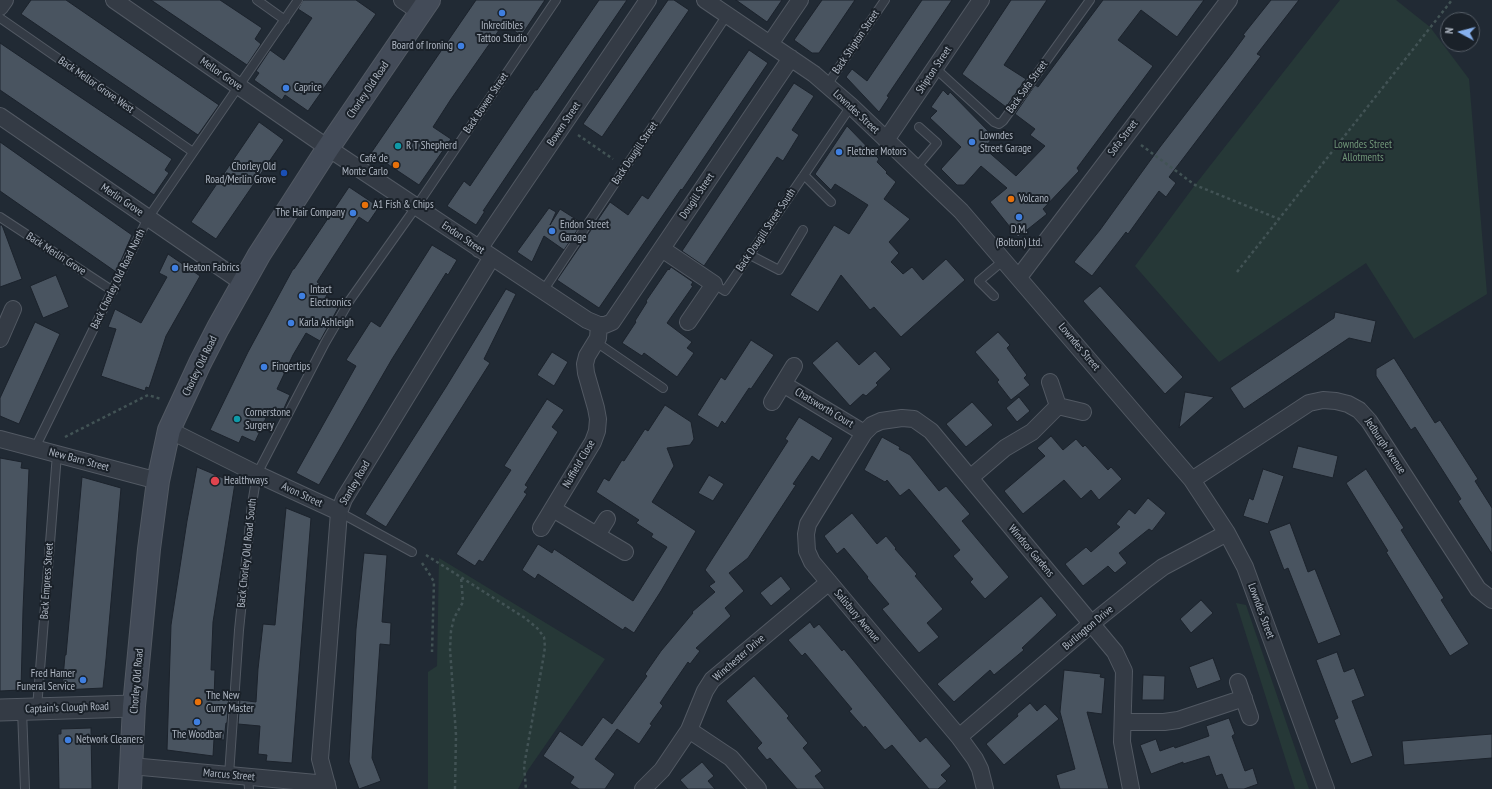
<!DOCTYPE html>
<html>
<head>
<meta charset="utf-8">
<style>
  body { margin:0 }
  #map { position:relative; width:1492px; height:789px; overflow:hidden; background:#212a34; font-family:"PT Sans Narrow",sans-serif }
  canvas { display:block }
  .north { position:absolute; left:1440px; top:12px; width:40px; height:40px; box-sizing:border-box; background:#1a2129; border:1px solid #555d66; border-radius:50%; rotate:277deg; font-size:11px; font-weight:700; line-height:16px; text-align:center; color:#aeb6c2 }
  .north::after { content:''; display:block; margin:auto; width:14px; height:18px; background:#87b1ee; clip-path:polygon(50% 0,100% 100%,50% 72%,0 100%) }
</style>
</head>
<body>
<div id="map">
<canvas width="1492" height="789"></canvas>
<div class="north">N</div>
</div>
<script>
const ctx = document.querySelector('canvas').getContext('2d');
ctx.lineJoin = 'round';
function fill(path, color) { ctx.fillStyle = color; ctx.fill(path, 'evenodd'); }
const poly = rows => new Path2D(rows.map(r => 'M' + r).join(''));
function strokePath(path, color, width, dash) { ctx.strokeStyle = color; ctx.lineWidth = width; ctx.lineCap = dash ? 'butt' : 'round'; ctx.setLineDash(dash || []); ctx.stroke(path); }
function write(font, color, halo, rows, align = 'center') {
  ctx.font = font + ' "PT Sans Narrow",sans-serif'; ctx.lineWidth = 4; ctx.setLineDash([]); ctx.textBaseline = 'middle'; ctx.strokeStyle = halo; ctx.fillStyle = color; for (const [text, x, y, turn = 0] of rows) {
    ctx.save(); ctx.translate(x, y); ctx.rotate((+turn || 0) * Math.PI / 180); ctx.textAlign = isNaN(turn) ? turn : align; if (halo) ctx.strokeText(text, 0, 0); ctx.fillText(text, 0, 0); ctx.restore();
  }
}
const green = poly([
  [1340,0,1396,0,1430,27,1469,79,1487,294,1414,339,1366,263,1219,362,1135,266,1195,185],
  [439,558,605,659,528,770,518,789,428,789,428,672,437,666],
  [1236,603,1246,605,1309,789,1295,789]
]);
const building = poly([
  [31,0,66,0,219,105,198,135,21,14,31,0],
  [151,0,220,0,262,28,255,39,261,44,247,65,151,0],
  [303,0,356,0,376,14,308,111,285,95,282,100,254,80,259,73,256,71,270,50,284,60,312,18,298,9,303,0],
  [476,0,545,0,521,36,504,23,451,99,433,127,451,139,419,185,371,153,476,0],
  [599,0,627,0,520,156,483,211,485,211,476,225,447,206,464,181,470,186,535,90,537,90,599,0],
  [668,0,674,0,689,10,602,137,583,124,668,0],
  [736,0,782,0,767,22,736,0],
  [822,0,855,0,819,53,812,53,794,40,822,0],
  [922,0,952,0,887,96,889,97,879,112,846,77,852,69,867,81,922,0],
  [1011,0,1047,0,1004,65,1026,79,1006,107,962,74,1011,0],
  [1103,0,1204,0,1177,37,1141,10,1118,40,1153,66,1077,168,1079,171,1043,209,1047,214,1018,237,990,202,1007,188,981,166,964,185,957,185,941,169,961,147,930,118,937,111,931,107,943,90,948,95,950,92,994,137,984,148,1016,176,1045,146,1030,135,1035,129,1015,114,1035,85,1038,87,1103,0],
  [1271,0,1299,0,1257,54,1261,56,1169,177,1176,183,1166,197,1159,191,1128,234,1126,232,1092,276,1074,262,1100,230,1160,147,1231,55,1245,36,1243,35,1271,0],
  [0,43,172,159,165,170,169,173,154,195,0,90,0,43],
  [749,50,768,63,682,190,681,189,599,308,557,280,610,202,628,215,642,195,648,199,749,50],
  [794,83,814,96,792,130,799,135,783,161,777,157,704,266,682,251,794,83],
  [259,122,284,140,216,239,191,222,259,122],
  [847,126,879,159,877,162,887,172,886,173,896,182,884,199,910,219,889,242,899,253,891,262,903,274,912,267,923,280,946,259,965,280,901,337,874,307,870,310,841,275,818,312,790,295,834,225,849,234,868,205,835,184,831,190,815,174,847,126],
  [0,142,132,235,116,272,0,191,0,142],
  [349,187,379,207,368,223,359,217,317,282,320,284,318,288,328,293,324,300,338,308,320,341,306,333,293,355,277,389,290,395,281,415,270,409,255,442,242,436,239,443,210,430,248,352,293,269,294,269,349,187],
  [549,208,556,212,550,225,560,209,582,223,564,250,544,236,532,262,517,252,549,208],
  [0,225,2,225,22,279,0,287,0,225],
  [432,245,457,260,448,275,446,273,392,359,319,485,296,473,356,366,346,360,371,321,380,327,432,245],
  [168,254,200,276,166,336,149,388,146,387,145,391,101,376,116,329,108,327,115,309,141,323,167,277,159,273,168,254],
  [671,267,693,282,691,285,693,286,667,323,692,342,687,348,694,353,677,377,644,353,642,356,622,343,636,322,635,321,647,302,646,301,668,269,669,270,671,267],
  [56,275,69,307,43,318,30,286,56,275],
  [1100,286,1183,377,1165,394,1083,301,1100,286],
  [506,289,516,294,484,359,490,363,386,527,365,514,446,387,506,289],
  [1335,312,1376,321,1371,343,1349,338,1244,409,1230,388,1334,318,1335,312],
  [35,322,60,334,19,424,0,416,0,398,35,322],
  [998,332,1010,345,1007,348,1027,375,1024,378,1030,385,1011,400,997,382,999,380,975,352,998,332],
  [751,340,774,355,751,389,749,388,725,424,722,421,718,428,697,415,721,377,725,380,751,340],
  [837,341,859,365,875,351,891,369,876,383,878,385,866,396,863,394,850,406,812,363,837,341],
  [552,352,568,362,554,386,537,375,552,352],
  [1394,358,1435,423,1440,420,1478,479,1475,481,1492,508,1492,554,1458,501,1461,499,1415,427,1411,430,1376,376,1376,369,1394,358],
  [1185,392,1214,397,1179,428,1185,392],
  [1019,397,1030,411,1017,422,1006,408,1019,397],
  [547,399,564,410,552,427,558,432,525,485,528,487,524,492,527,494,483,562,479,560,475,566,456,554,511,470,504,466,547,399],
  [972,402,993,425,966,447,946,424,972,402],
  [665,405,691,422,694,439,690,445,667,448,674,466,652,502,696,531,661,591,634,633,625,627,623,630,538,574,535,579,522,570,538,544,552,553,554,549,633,601,667,547,651,537,653,534,636,523,639,520,596,492,604,478,609,481,622,460,624,461,645,429,648,431,665,405],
  [799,417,833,438,819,461,812,456,793,484,796,485,748,558,729,573,744,591,725,608,731,616,696,648,700,651,690,664,688,662,666,694,660,703,663,706,650,724,652,725,639,744,617,729,595,759,615,774,605,789,579,789,570,783,574,777,543,756,560,731,582,746,603,717,612,724,647,676,645,674,661,651,693,613,692,612,715,592,709,586,715,582,705,570,788,441,785,439,799,417],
  [1051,436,1063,450,1076,439,1083,447,1085,445,1108,470,1111,467,1122,479,1099,500,1091,490,1081,499,1064,480,1023,514,1004,491,1045,456,1037,448,1051,436],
  [882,437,900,447,899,449,910,455,939,491,946,486,970,514,962,521,1009,577,985,599,970,582,973,579,953,556,960,550,909,489,900,496,887,480,885,482,864,470,882,437],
  [1298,446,1338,456,1333,478,1292,468,1298,446],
  [0,458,22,462,21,468,29,469,23,610,21,690,0,691,0,458],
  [197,467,235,483,213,622,211,670,215,670,214,699,229,700,227,723,226,723,224,740,214,739,213,756,167,750,171,625,187,521,197,467],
  [1263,469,1284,476,1268,524,1243,516,1249,498,1253,500,1263,469],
  [1366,469,1404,528,1401,530,1444,598,1441,600,1469,644,1450,656,1386,552,1388,551,1346,483,1366,469],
  [709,475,724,484,713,501,698,493,709,475],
  [82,477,121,488,106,659,103,688,62,690,65,655,66,655,82,477],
  [1148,498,1166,513,1152,531,1149,529,1119,553,1127,563,1115,573,1108,566,1083,586,1065,564,1086,547,1091,552,1120,527,1116,524,1129,509,1135,514,1148,498],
  [286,508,311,518,292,763,266,761,267,755,258,754,260,726,238,724,240,700,256,702,258,669,263,624,275,625,286,508],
  [852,513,877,544,886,536,896,548,895,549,917,574,915,576,943,609,927,623,939,637,919,653,882,609,889,604,867,578,868,577,844,548,837,554,824,536,852,513],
  [1290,523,1308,572,1315,569,1341,635,1318,644,1288,568,1284,570,1269,531,1290,523],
  [364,553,387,555,382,622,391,623,390,645,380,644,372,758,381,781,359,789,349,762,356,629,364,553],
  [781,576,791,589,771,606,760,593,781,576],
  [1041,596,1057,615,1022,648,1024,650,994,675,990,670,954,702,937,684,1041,596],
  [1201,600,1213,613,1191,633,1180,619,1201,600],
  [810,622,814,628,819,624,842,651,844,649,920,742,926,737,951,766,941,775,947,781,938,789,929,789,892,745,885,750,865,726,864,728,849,711,852,709,805,653,802,656,788,640,810,622],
  [1337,652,1344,672,1354,668,1365,696,1352,701,1373,756,1351,764,1334,720,1338,718,1316,660,1337,652],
  [1213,658,1221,680,1197,689,1189,667,1213,658],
  [1064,670,1101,674,1100,677,1105,678,1102,714,1087,712,1109,789,1060,789,1056,775,1075,769,1060,712,1064,670],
  [1143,675,1165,676,1164,700,1142,700,1143,675],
  [754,676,789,716,787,718,808,743,803,748,822,771,815,776,825,789,797,789,770,758,767,760,757,748,762,743,726,701,754,676],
  [1030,703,1037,711,1045,704,1059,719,1004,765,986,744,1018,716,1017,714,1030,703],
  [1229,718,1235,734,1232,736,1245,771,1253,768,1258,784,1244,789,1228,789,1222,774,1216,776,1209,756,1183,764,1183,762,1151,774,1140,745,1156,739,1160,751,1174,746,1175,748,1209,736,1206,726,1229,718],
  [91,728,92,789,59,789,58,734,61,734,61,729,91,728],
  [1492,734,1492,758,1404,765,1402,741,1492,734],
  [702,762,714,776,708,781,715,789,688,789,680,780,702,762]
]);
const path = poly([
  [578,135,613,159],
  [1141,145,1195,185,1279,219],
  [1237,272,1452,0],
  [65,437,148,395,161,399],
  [426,555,525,618,537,628,544,637,545,647,543,660,524,766,526,789],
  [422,563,430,575,434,582,432,652],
  [455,789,456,735,450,649,451,631,454,618,463,602,461,577]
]);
const service = poly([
  [257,0,285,20],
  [0,18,193,152],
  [935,68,994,122,999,124,1003,121,1090,0],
  [827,85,885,0],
  [916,168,937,143,919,127],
  [804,175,831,202],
  [0,217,113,291],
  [750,255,779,270,803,230],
  [714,284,725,291,851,106],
  [543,291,727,15],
  [994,296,979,281,1004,260],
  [596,342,663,388],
  [35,448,148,218,298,0],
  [339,512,412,552],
  [37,708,57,454],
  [22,710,25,789],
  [229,775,239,630,252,504,257,474,325,343,350,300,416,207,556,0],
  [248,777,249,789]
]);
const minor = poly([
  [114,0,328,148,587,320,599,325,605,325,612,322,791,58],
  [402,0,420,12],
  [705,0,814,74,851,106,961,211,1192,480,1227,533,1245,567,1326,789],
  [0,7,5,0],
  [770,44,800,0],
  [0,116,243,283],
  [886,140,981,0],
  [479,249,648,0],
  [662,249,714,284,688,322],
  [1019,277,1229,0],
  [0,339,13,309],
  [1050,382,1058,406,1083,412],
  [783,384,864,433],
  [772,402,794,366],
  [169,430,257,474,339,512],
  [0,439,158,481],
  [970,478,1005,448,1032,432,1058,406],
  [1192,480,1309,403,1323,400,1336,401,1348,404,1359,410,1369,421,1478,589,1492,600],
  [553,509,625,552],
  [541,528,593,442,597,431,598,419,596,408,586,373,585,364,587,356,598,338,599,325],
  [597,535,607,519],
  [1238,682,1250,717],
  [1123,722,1164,722,1178,720,1244,698],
  [689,730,731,758,758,789],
  [959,737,1091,624,1147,579,1163,567,1227,533],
  [131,766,327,784],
  [328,789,320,759,339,512,344,499,492,257],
  [643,789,662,770,689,730,705,691,712,680,829,582],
  [985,789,980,769,975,759,959,737,812,562,807,551,806,534,808,524,814,514,864,433,872,425,881,421,902,418,914,419,931,431,1115,652,1124,671,1122,742,1131,789]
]);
const tertiary = poly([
  [0,710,134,706]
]);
const secondary = poly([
  [130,789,134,706,149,549,158,481,169,430,200,363,218,328,259,255,328,148,429,0]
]);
const markers = [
  [502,13,4,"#3f7fe0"],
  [461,46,4,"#3f7fe0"],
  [286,88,4,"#3f7fe0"],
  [972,142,4,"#3f7fe0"],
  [398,146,4,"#0f9aa8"],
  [839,152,4,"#3f7fe0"],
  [396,165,4,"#e8710a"],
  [284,173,4,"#1a4fb4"],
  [1011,199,4,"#e8710a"],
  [365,205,4,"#e8710a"],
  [353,213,4,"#3f7fe0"],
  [1019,217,4,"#3f7fe0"],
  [552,231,4,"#3f7fe0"],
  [175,268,4,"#3f7fe0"],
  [302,296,4,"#3f7fe0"],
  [291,323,4,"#3f7fe0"],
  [264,367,4,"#3f7fe0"],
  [237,419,4,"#0f9aa8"],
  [215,481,5,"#e0444e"],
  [83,680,4,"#3f7fe0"],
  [198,702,4,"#e8710a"],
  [197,722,4,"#3f7fe0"],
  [68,740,4,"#3f7fe0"]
];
const poiNames = [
  ["Inkredibles",502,26,"center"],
  ["Tattoo Studio",502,39,"center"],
  ["Board of Ironing",453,46,"right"],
  ["Caprice",294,88],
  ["Lowndes",980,136],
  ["Street Garage",980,149],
  ["R T Shepherd",406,146],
  ["Fletcher Motors",847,152],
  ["Café de",388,159,"right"],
  ["Monte Carlo",388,172,"right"],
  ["Chorley Old",276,167,"right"],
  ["Road/Merlin Grove",276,180,"right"],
  ["Volcano",1019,199],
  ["A1 Fish & Chips",373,205],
  ["The Hair Company",345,213,"right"],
  ["Endon Street",560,225],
  ["Garage",560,238],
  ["D.M.",1019,230,"center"],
  ["(Bolton) Ltd.",1019,243,"center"],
  ["Heaton Fabrics",183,268],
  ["Intact",310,290],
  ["Electronics",310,303],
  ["Karla Ashleigh",299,323],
  ["Fingertips",272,367],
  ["Cornerstone",245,413],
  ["Surgery",245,426],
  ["Healthways",224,481],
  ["Fred Hamer",75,674,"right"],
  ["Funeral Service",75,687,"right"],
  ["The New",206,696],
  ["Curry Master",206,709],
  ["The Woodbar",197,735,"center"],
  ["Network Cleaners",76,740]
];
const streetNames = [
  ["Back Shipton Street",856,42,-56],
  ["Shipton Street",934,70,-56],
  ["Mellor Grove",221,74,35],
  ["Back Mellor Grove West",96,85,35],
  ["Back Sofa Street",1027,87,-54],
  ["Chorley Old Road",368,90,-56],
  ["Back Bowen Street",486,103,-56],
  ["Lowndes Street",856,112,43],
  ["Bowen Street",564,124,-56],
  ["Sofa Street",1123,138,-53],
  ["Back Dougill Street",635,153,-56],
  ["Dougill Street",697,196,-56],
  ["Merlin Grove",122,200,34],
  ["Back Dougill Street South",766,230,-56],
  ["Endon Street",463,238,34],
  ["Back Merlin Grove",56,254,33],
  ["Back Chorley Old Road North",118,279,-64],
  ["Lowndes Street",1079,347,50],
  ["Chorley Old Road",200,366,-64],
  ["Chatsworth Court",824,408,31],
  ["Jedburgh Avenue",1385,446,56],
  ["New Barn Street",79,460,15],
  ["Nuffield Close",579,464,-60],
  ["Stanley Road",355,483,-60],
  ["Avon Street",302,495,25],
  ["Windsor Gardens",1031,551,50],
  ["Back Chorley Old Road South",247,553,-84],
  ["Back Empress Street",47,581,-86],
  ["Lowndes Street",1261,611,70],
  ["Salisbury Avenue",857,616,50],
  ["Burlington Drive",1088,628,-40],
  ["Winchester Drive",739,658,-41],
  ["Chorley Old Road",137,681,-85],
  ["Captain's Clough Road",67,708,-2],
  ["Marcus Street",229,775,5]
];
const parkNames = [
  ["Lowndes Street",1363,145],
  ["Allotments",1363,158]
];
fill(green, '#263837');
fill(building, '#495460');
strokePath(building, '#1c232c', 1);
strokePath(service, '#525963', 10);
strokePath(minor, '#525963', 18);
strokePath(tertiary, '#525963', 23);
strokePath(secondary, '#525963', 24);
strokePath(path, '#425355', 2.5, [3, 3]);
strokePath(service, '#343b45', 8);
strokePath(minor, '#343b45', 16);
strokePath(tertiary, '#343b45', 21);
strokePath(secondary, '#434b58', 22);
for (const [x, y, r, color] of markers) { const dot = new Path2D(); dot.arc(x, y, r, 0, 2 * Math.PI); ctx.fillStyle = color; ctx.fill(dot); strokePath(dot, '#1a2129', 1.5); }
write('11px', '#aeb6c2', '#1a2129', poiNames, 'left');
write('11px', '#aeb6c2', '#1a2129', streetNames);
write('11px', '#709678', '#1a2129', parkNames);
</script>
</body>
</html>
